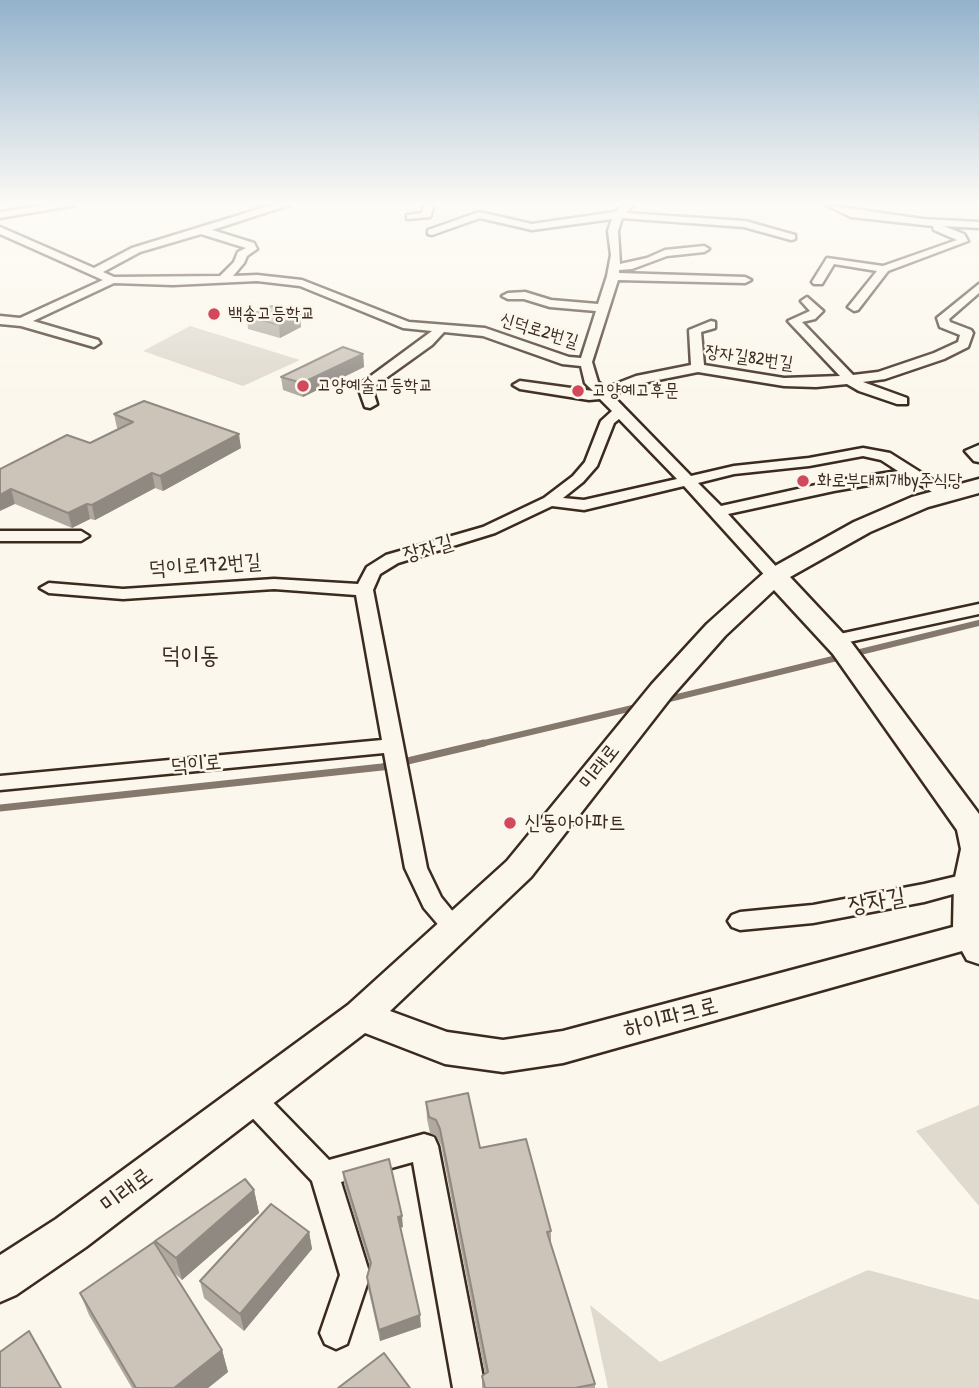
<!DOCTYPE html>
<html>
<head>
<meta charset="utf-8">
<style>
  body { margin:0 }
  canvas { display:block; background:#fbf7ec }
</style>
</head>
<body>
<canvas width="979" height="1388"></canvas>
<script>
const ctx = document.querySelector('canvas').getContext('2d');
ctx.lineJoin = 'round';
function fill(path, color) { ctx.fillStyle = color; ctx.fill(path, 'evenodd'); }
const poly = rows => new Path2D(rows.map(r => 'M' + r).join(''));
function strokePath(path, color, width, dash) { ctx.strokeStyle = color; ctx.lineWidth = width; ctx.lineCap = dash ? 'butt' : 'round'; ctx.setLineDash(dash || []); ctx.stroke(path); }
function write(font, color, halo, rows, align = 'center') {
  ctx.font = font + ' "Patrick Hand","Poor Story",sans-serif'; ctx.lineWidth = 5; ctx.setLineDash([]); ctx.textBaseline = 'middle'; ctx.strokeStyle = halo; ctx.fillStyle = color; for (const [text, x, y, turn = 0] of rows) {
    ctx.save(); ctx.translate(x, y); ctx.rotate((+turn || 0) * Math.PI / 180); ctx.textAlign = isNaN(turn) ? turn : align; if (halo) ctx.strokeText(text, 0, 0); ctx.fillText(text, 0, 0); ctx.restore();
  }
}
const green = poly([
  [190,326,300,360,243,386,143,351],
  [979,1105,979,1206,916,1131],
  [868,1270,979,1300,979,1388,608,1388,590,1305,660,1362]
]);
const streamFar1 = poly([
  [852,654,979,623],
  [665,700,841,657],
  [476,745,641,706]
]);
const stream = poly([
  [0,808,382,767,484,743]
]);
const street = poly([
  [47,205,76,205,0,218,0,212,47,205],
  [272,205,289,205,212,230,254,243,257,249,247,256,244,263,233,276,257,275,302,280,409,322,485,328,569,357,581,358,596,311,550,307,524,299,508,299,502,296,508,293,525,292,551,300,598,304,607,276,611,255,608,231,612,219,532,230,480,218,432,235,428,234,428,230,479,212,532,224,615,212,622,205,633,205,626,213,745,221,795,235,795,239,791,240,744,227,622,218,618,231,620,264,647,258,665,250,704,246,709,249,704,252,667,256,632,269,619,270,619,273,745,277,751,280,745,283,618,280,592,362,598,382,605,388,636,376,691,365,689,330,711,321,715,322,715,328,701,332,704,365,784,378,840,376,788,321,810,311,801,301,807,297,823,311,815,319,802,322,853,375,878,372,934,353,958,342,960,335,940,327,937,318,979,284,979,293,949,319,950,322,971,330,973,333,968,347,944,359,885,379,863,382,907,398,907,404,897,404,859,391,847,384,816,387,784,386,698,372,643,383,612,395,691,476,734,466,809,458,863,448,890,453,952,492,955,495,952,498,942,498,909,478,834,491,728,514,781,572,783,576,775,581,769,580,684,486,584,510,552,506,495,533,398,563,380,574,373,590,427,868,441,897,467,929,463,935,455,938,447,935,424,908,405,868,384,753,0,790,0,776,382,740,356,595,274,589,123,599,49,593,40,588,49,583,123,589,274,579,358,584,367,567,386,555,483,527,544,498,573,476,585,462,601,421,612,411,600,399,589,400,520,389,513,385,520,381,593,391,585,383,581,366,562,364,483,336,444,332,432,345,372,388,377,404,370,408,365,407,358,387,360,384,432,331,403,328,300,286,257,281,173,285,114,283,33,321,98,340,100,343,94,347,21,326,0,324,0,316,20,318,103,280,0,234,0,227,94,268,132,248,272,205],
  [201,234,246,248,238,252,234,262,220,276,114,277,103,272,140,252,201,234],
  [619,419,677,479,584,500,563,498,583,482,597,466,614,423,619,419],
  [863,456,881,460,898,471,834,481,721,506,698,483,734,474,809,466,863,456],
  [424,205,434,205,430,217,407,219,407,215,422,213,424,205],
  [826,205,923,219,979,222,979,228,943,226,964,234,968,241,888,271,858,310,854,311,848,307,877,271,834,264,822,284,814,284,812,282,827,258,883,266,957,240,934,230,933,226,851,217,826,205],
  [979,445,979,462,974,461,965,451,979,445],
  [0,531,81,531,89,536,81,541,0,541,0,531],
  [979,604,979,614,835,645,826,640,835,635,979,604],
  [979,871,979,887,924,902,813,923,740,930,732,927,728,921,732,915,740,912,813,905,924,884,979,871],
  [251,1086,261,1090,329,1160,424,1134,434,1137,438,1146,485,1388,453,1388,413,1162,341,1182,370,1275,347,1344,336,1349,325,1344,320,1333,340,1275,312,1181,241,1106,238,1098,241,1090,251,1086]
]);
const secondary = poly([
  [979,479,979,493,928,507,870,532,790,577,851,642,979,814,979,964,967,960,962,951,563,1063,503,1072,445,1064,365,1033,86,1247,16,1295,0,1302,0,1255,56,1219,348,1005,507,861,652,684,707,624,766,571,854,522,912,497,979,479],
  [774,590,833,654,957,830,961,849,954,882,953,927,563,1031,503,1040,447,1032,390,1011,531,877,672,696,725,636,774,590]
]);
const wall = poly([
  [300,314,301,327,280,338,248,329,247,316],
  [363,354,364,367,303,397,283,390,281,377],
  [114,414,241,448,163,491,155,488,95,520,90,519,72,528,15,504,0,469,90,443,119,429,117,428],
  [426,1102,480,1148,551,1231,551,1244,595,1384,595,1388,482,1388,482,1376,485,1374,441,1145,436,1136,430,1133,427,1119],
  [343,1172,403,1227,400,1228,421,1327,380,1341,368,1288,367,1277,370,1267,344,1184],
  [254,1190,259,1213,182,1280,173,1272,222,1350,228,1372,208,1388,132,1388,89,1315,80,1293,157,1248,155,1241],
  [309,1232,312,1249,244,1331,204,1298,200,1281]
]);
const shadedWall = poly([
  [300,314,301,327,280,338,279,325],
  [363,354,364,367,303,397,302,383],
  [239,434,241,448,163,491,160,476],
  [152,473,155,488,95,520,92,505],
  [11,489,15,504,0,511,0,495],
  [87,504,90,519,72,528,68,513],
  [254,1190,259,1213,182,1280,176,1258],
  [402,1216,403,1227,399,1228,398,1217],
  [309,1232,312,1249,244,1331,240,1314],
  [420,1315,421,1327,380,1341,379,1330],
  [222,1350,228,1372,208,1388,174,1388]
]);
const building = poly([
  [272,306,300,314,279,325,247,316,272,306],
  [343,347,363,354,302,383,281,377,343,347],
  [144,401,239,434,160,476,152,473,92,505,87,504,68,513,11,489,0,495,0,469,67,435,90,443,133,422,114,414,144,401],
  [468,1093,480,1148,526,1139,551,1231,547,1232,595,1384,575,1388,485,1388,482,1376,488,1372,440,1129,436,1120,429,1117,426,1102,468,1093],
  [389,1159,402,1216,398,1217,420,1315,379,1330,367,1277,371,1263,343,1172,389,1159],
  [245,1179,254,1190,176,1258,155,1241,245,1179],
  [271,1204,309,1232,240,1314,200,1281,271,1204],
  [154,1242,222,1350,174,1388,136,1388,80,1293,154,1242],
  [29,1331,61,1388,0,1388,0,1352,29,1331],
  [384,1353,410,1388,338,1388,384,1353]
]);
const markers = [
  [214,314,7,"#d1495b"],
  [303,386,7,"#d1495b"],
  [578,391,7,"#d1495b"],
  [803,481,7,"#d1495b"],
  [510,823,7,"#d1495b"]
];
const farPoinames = [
  ["백송고등학교",228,314],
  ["고양예술고등학교",317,386],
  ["고양예고후문",592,391],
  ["화로부대찌개by주식당",817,481]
];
const farStreetnames = [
  ["신덕로2번길",539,331,17],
  ["장자길82번길",749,358,8]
];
const streetNames = [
  ["장자길",428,549,-16],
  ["덕이로172번길",205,566,-4],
  ["덕이로",196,765,-5],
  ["미래로",600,767,-52]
];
const poiNames = [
  ["신동아아파트",524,823]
];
const quarterNames = [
  ["덕이동",190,657]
];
const nearStreetnames = [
  ["장자길",877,902,-10],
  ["하이파크로",671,1018,-15],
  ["미래로",127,1191,-37]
];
fill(green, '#dfd9ce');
strokePath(streamFar1, '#85796d', 6);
strokePath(stream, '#85796d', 7);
strokePath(street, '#3b2a1e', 5);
strokePath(secondary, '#3b2a1e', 5);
fill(street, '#fbf7ec');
fill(secondary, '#fbf7ec');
fill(wall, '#afa99f');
fill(shadedWall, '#8f8982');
fill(building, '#ccc4b9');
strokePath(building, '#8f8982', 2);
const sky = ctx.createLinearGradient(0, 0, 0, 400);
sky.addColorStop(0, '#94b2cc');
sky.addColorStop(0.51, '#fdfbf6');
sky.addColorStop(1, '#fdfbf600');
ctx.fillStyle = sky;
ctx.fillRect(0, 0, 979, 400);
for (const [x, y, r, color] of markers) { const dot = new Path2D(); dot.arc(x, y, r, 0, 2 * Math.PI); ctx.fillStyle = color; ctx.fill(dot); strokePath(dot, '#fbf7ec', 2.5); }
write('18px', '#3b2a1e', '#fbf7ec', farPoinames, 'left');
write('18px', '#3b2a1e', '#fbf7ec', farStreetnames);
write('21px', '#3b2a1e', '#fbf7ec', streetNames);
write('21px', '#3b2a1e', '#fbf7ec', poiNames, 'left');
write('24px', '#3b2a1e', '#fbf7ec', quarterNames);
write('24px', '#3b2a1e', '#fbf7ec', nearStreetnames);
</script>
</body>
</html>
